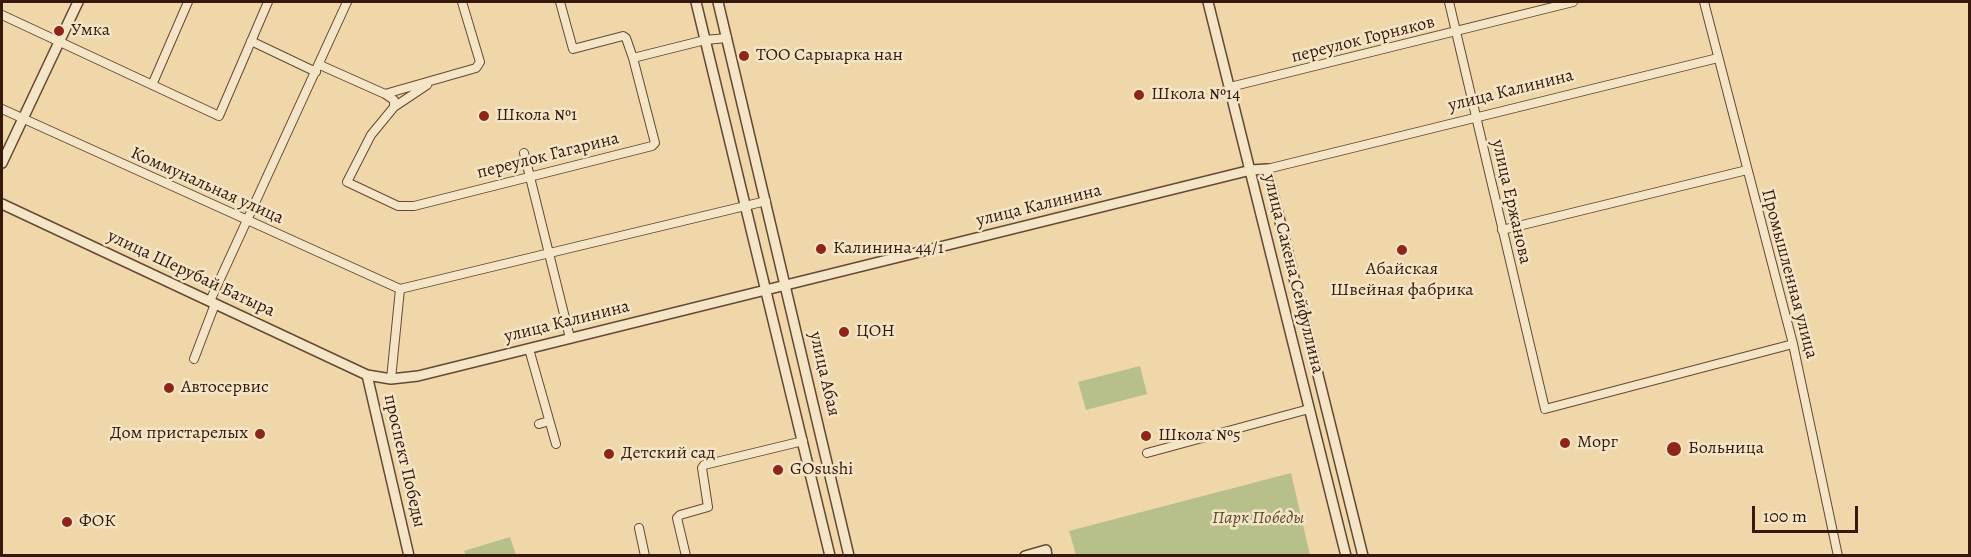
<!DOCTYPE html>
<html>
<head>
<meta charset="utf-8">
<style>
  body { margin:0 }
  #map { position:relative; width:1971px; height:557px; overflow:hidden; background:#efd7a9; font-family:Alegreya,serif }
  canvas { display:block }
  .frame { position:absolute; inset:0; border:3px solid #37190c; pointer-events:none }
  .scale { position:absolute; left:1752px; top:506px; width:106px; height:27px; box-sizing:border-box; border:3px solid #37190c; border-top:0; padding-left:8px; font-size:18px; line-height:21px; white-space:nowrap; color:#37190c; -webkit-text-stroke:4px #f5e5c7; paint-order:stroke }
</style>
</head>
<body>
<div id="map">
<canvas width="1971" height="557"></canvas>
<div class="frame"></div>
<div class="scale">100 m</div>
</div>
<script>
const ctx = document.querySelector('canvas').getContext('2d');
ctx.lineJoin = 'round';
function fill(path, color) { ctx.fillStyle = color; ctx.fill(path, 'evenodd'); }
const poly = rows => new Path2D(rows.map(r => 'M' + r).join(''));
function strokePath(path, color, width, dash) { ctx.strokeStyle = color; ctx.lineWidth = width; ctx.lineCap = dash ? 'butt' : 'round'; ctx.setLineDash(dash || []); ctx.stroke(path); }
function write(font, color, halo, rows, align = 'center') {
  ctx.font = font + ' Alegreya,serif'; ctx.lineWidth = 5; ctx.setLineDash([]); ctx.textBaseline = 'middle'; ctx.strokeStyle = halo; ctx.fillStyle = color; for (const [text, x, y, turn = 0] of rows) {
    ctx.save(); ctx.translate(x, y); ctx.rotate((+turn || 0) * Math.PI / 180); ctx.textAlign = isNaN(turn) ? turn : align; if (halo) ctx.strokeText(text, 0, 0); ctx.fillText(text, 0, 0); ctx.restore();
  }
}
const green = poly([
  [1140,366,1147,394,1086,410,1078,382],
  [1291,473,1310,555,1076,555,1069,531],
  [510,537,516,555,466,555,464,551]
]);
const minor = poly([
  [560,2,573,49,623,36,626,38,633,58],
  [1449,2,1545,409,1793,344],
  [1704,2,1793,344,1838,556],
  [2,15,219,116,268,2],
  [251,41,316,72],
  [320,65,385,94,476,68,480,62,462,2],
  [152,85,188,2],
  [1230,87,1573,2],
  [385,94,394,100,394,107,371,135,347,182,398,206,414,206,652,146,655,143,633,58,705,40,727,38],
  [394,107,427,85],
  [2,109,400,289,766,201],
  [524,153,570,338],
  [1267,169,1718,58],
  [1502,230,1747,170],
  [210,301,347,2],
  [529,349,556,444],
  [194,359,215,304],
  [391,379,400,289],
  [539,424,549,421],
  [1147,453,1309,409],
  [639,528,645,556],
  [686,556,677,518,680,515,708,507,702,468,704,465,803,441]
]);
const tertiary = poly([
  [696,2,830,556],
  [718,2,849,556],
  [1208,2,1346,556],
  [2,163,78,2],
  [2,204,367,375,391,379,418,376,1251,170,1267,169,1363,556],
  [367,375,409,556],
  [1025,556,1046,550,1047,556]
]);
const markers = [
  [59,31,6,"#8f2418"],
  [744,56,6,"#8f2418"],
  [1139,95,6,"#8f2418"],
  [484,116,6,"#8f2418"],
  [821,249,6,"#8f2418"],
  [1402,250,6,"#8f2418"],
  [844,332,6,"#8f2418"],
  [169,388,6,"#8f2418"],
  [260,434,6,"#8f2418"],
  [1146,436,6,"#8f2418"],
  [1565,443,6,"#8f2418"],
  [1674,449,8,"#8f2418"],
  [609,454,6,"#8f2418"],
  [778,470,6,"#8f2418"],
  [67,522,6,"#8f2418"]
];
const poiNames = [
  ["Умка",71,31],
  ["ТОО Сарыарка нан",756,56],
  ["Школа №14",1151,95],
  ["Школа №1",496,116],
  ["Калинина 44/1",833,249],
  ["Абайская",1402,270,"center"],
  ["Швейная фабрика",1402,291,"center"],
  ["ЦОН",856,332],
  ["Автосервис",181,388],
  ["Дом пристарелых",248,434,"right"],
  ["Школа №5",1158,436],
  ["Морг",1577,443],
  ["Больница",1688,449],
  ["Детский сад",621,454],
  ["GOsushi",790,470],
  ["ФОК",79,522]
];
const streetNames = [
  ["переулок Горняков",1363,40,-14],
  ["улица Калинина",1511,91,-14],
  ["переулок Гагарина",548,156,-14],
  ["Коммунальная улица",207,186,24],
  ["улица Ержанова",1511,202,77],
  ["улица Калинина",1039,206,-14],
  ["улица Шерубай Батыра",191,274,25],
  ["улица Сакена Сейфуллина",1293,274,76],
  ["Промышленная улица",1789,274,75],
  ["улица Калинина",567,322,-14],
  ["улица Абая",824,374,77],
  ["проспект Победы",404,461,77]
];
const parkNames = [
  ["Парк Победы",1258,519]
];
fill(green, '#b7bf8a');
strokePath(minor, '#654833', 10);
strokePath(tertiary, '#654833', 12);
strokePath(minor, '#f5e5c7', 8);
strokePath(tertiary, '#f5e5c7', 9);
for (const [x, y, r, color] of markers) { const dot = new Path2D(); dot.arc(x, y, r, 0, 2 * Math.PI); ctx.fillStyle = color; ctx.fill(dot); strokePath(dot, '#f5e5c7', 2); }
write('18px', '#37190c', '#f5e5c7', poiNames, 'left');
write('18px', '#37190c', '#f5e5c7', streetNames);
write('italic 18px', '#5d4b32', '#f5e5c7', parkNames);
</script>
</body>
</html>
